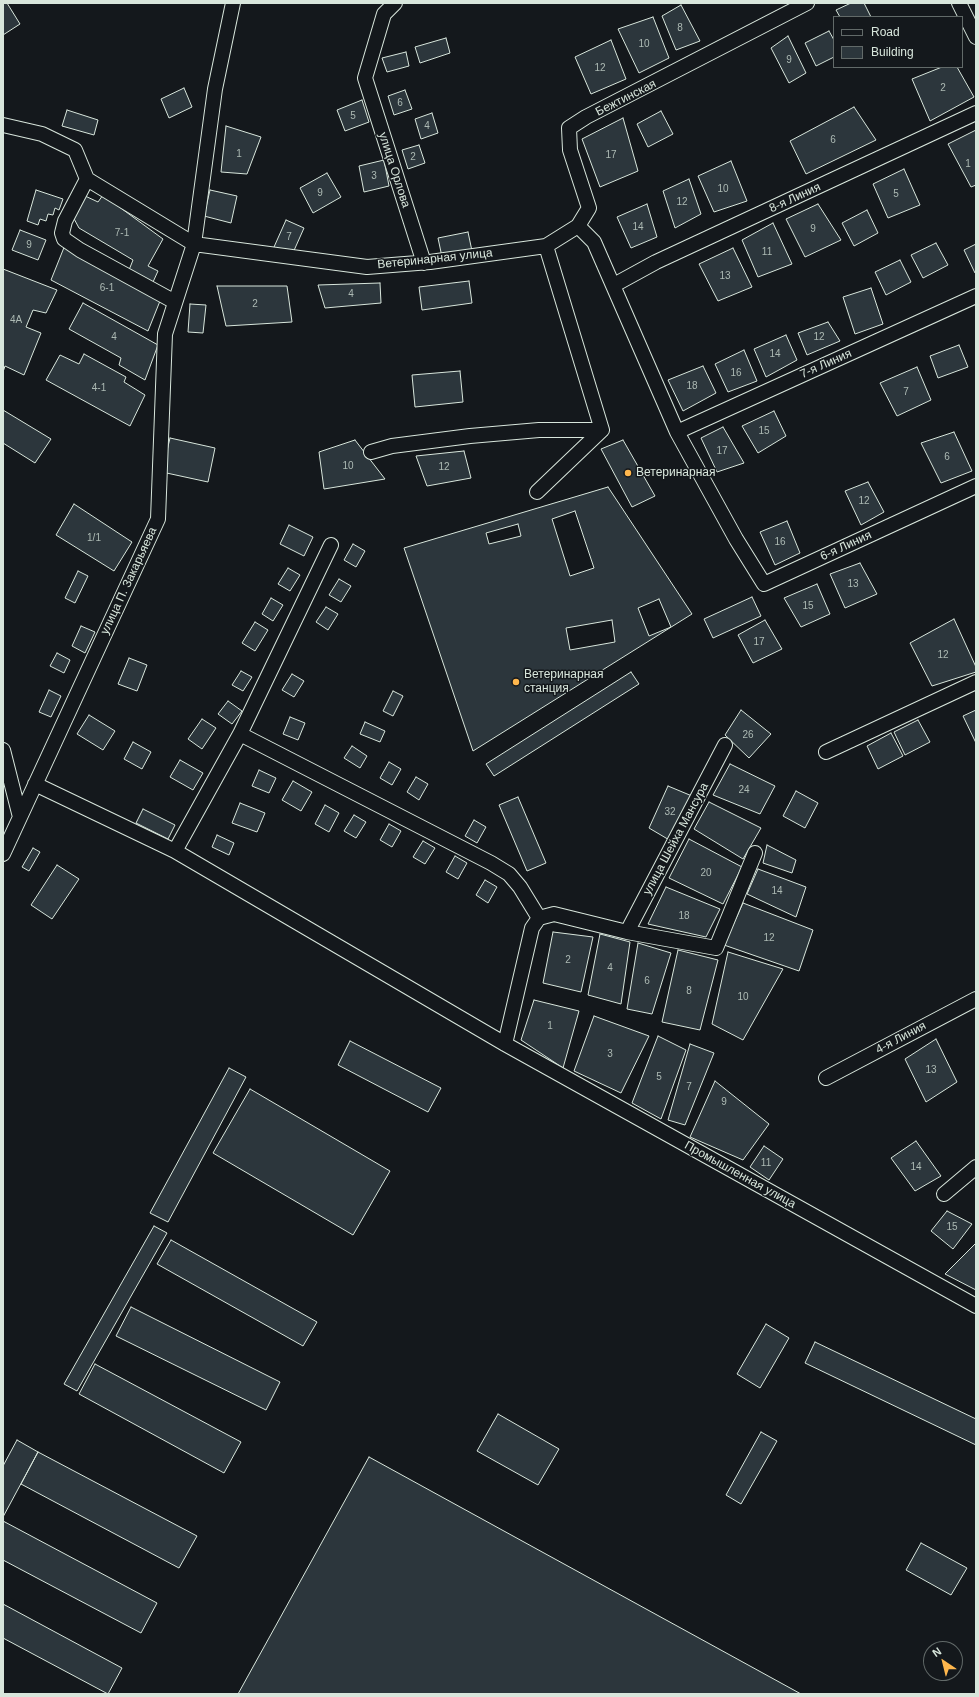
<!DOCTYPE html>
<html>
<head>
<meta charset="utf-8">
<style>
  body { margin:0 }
  #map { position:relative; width:979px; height:1697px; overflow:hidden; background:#14181c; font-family:Arial,sans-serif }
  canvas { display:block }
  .frame { position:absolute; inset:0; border:4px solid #d8e6dc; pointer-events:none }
  .legend { position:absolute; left:833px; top:16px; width:130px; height:52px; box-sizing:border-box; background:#14181c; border:1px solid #626a69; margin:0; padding:5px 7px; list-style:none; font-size:12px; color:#d8e6dc }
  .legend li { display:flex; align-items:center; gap:8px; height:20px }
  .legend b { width:20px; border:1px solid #626a69 }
  .north { position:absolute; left:923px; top:1641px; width:40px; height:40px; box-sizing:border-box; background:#14181c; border:1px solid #626a69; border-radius:50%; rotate:325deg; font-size:11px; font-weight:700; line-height:16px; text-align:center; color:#d8e6dc }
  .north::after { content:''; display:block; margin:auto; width:14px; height:18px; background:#ffb74d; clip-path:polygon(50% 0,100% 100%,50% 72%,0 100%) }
</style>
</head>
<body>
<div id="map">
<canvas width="979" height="1697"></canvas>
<div class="frame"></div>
<ul class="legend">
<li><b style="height:5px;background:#14181c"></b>Road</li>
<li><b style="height:11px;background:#2c363c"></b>Building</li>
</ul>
<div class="north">N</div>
</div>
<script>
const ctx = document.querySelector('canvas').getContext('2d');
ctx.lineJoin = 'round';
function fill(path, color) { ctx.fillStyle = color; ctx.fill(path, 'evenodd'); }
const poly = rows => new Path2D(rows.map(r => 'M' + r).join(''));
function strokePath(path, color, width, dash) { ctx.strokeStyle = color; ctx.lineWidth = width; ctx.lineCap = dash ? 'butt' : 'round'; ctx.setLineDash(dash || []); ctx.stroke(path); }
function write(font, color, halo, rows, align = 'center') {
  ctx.font = font + ' Arial,sans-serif'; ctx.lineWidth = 3; ctx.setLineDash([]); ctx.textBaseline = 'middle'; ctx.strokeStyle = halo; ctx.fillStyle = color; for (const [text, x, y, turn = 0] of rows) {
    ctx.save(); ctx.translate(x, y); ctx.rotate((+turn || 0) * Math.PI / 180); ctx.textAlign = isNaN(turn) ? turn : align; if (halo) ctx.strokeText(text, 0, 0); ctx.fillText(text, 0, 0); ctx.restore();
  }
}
const building = poly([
  [3,3,7,3,20,24,3,35,3,3],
  [851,3,864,3,871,17,840,17,836,10,851,3],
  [681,5,700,41,676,50,662,16,681,5],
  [653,17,669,58,639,73,618,29,653,17],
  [829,31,834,40,834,57,816,66,805,43,829,31],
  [788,36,806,73,789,83,771,48,788,36],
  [446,38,450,53,420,63,415,47,446,38],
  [611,40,626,79,591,94,575,57,611,40],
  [406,52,409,66,387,72,382,58,406,52],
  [942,67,957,67,974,97,930,121,912,79,942,67],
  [184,88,192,107,169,118,161,99,184,88],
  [405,90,412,109,394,115,388,96,405,90],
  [362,100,369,122,345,131,337,110,362,100],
  [854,107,876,140,806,174,790,141,854,107],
  [67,110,98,120,94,135,62,126,67,110],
  [661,111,673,134,648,147,637,124,661,111],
  [432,113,438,133,421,139,415,119,432,113],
  [623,118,638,171,600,187,582,139,623,118],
  [226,126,261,137,247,174,221,172,226,126],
  [976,130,976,185,971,187,948,144,976,130],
  [419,145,425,163,408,169,402,150,419,145],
  [384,160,389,186,364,192,359,166,384,160],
  [731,161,747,201,714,212,698,176,731,161],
  [904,169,920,205,888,218,873,184,904,169],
  [327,173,341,197,313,213,300,188,327,173],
  [689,179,701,214,675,228,663,191,689,179],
  [36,190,63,199,59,210,55,208,53,215,48,214,46,221,40,219,38,225,27,221,36,190],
  [210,190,237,196,231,223,204,216,210,190],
  [83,195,98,202,103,195,163,239,148,266,158,271,153,282,129,270,133,260,79,228,72,215,83,195],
  [647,204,657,237,631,248,617,217,647,204],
  [818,204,841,240,805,257,786,219,818,204],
  [867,210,878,233,854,246,842,223,867,210],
  [286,220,304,228,292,255,274,247,286,220],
  [773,223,792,264,758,277,742,240,773,223],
  [20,230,46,240,38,260,12,250,20,230],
  [468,232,472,251,442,257,438,238,468,232],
  [936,243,948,265,923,278,911,255,936,243],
  [976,244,976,272,975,273,964,250,976,244],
  [65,245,162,296,148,331,51,280,65,245],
  [733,248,752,287,718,301,699,264,733,248],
  [900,260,911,282,886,295,875,272,900,260],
  [3,269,57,290,46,313,33,310,26,327,41,333,24,375,5,366,3,372,3,269],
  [469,281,472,303,422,310,419,287,469,281],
  [380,283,381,303,325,308,318,285,380,283],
  [217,286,287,286,292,322,226,326,217,286],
  [871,288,883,324,855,334,843,297,871,288],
  [83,303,158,345,145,380,119,365,121,358,69,329,83,303],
  [190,304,206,305,203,333,188,332,190,304],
  [828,322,840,341,807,355,798,333,828,322],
  [786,335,797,360,766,377,754,349,786,335],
  [959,345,968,367,938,378,930,356,959,345],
  [744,350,757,381,728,392,715,364,744,350],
  [84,354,126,377,124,382,145,395,130,426,46,380,60,355,79,364,84,354],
  [703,366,716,393,683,411,668,380,703,366],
  [917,367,931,400,897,416,880,383,917,367],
  [460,371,463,402,415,407,412,375,460,371],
  [3,410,51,439,35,463,3,443,3,410],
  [774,411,786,436,758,453,742,426,774,411],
  [723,427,744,463,717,472,701,438,723,427],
  [954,432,972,471,941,483,921,443,954,432],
  [170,438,215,448,208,482,162,472,170,438],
  [355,440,385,479,324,489,319,452,355,440],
  [623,440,655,496,632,507,601,449,623,440],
  [464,451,471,478,427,486,416,456,464,451],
  [868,482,884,512,861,525,845,491,868,482],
  [608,487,692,614,473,751,404,548,608,487],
  [74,504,132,542,114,571,56,535,74,504],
  [575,511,594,568,570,576,552,519,575,511],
  [787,521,800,553,775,565,760,532,787,521],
  [518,524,521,536,489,544,486,533,518,524],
  [289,525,313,537,304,556,280,544,289,525],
  [353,544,365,551,356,567,344,560,353,544],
  [860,563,877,594,845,608,830,574,860,563],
  [288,568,300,575,290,591,278,584,288,568],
  [78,571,88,576,75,603,65,598,78,571],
  [339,579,351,586,341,602,329,595,339,579],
  [817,584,830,614,801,627,784,598,817,584],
  [752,597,761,616,713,638,704,619,752,597],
  [271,598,283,605,273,621,262,614,271,598],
  [659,599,671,627,649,636,638,608,659,599],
  [326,607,338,614,328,630,316,622,326,607],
  [954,619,976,667,976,672,932,686,910,643,954,619],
  [612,620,615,642,570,650,566,628,612,620],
  [765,620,782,649,753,663,738,635,765,620],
  [255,622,268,630,255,651,242,643,255,622],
  [81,626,95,632,85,653,72,646,81,626],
  [57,653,70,660,64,673,50,666,57,653],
  [129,658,147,665,137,691,118,684,129,658],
  [241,671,252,677,243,691,232,685,241,671],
  [631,672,639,684,494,776,486,764,631,672],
  [292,674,304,681,294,697,282,690,292,674],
  [49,690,61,696,51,717,39,712,49,690],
  [393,691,403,696,393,716,383,711,393,691],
  [228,701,242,711,232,724,218,714,228,701],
  [741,710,771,734,749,758,725,735,741,710],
  [976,710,976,743,963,716,976,710],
  [89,715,115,731,103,750,77,734,89,715],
  [290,717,305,723,298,740,283,734,290,717],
  [202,719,216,728,202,749,188,739,202,719],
  [918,720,930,742,905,755,894,732,918,720],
  [365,722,385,731,380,742,360,734,365,722],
  [891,733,903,756,878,769,867,746,891,733],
  [133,742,151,752,142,769,124,759,133,742],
  [352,746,367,756,360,768,344,758,352,746],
  [180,760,203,773,193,790,170,777,180,760],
  [389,762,401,769,392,785,380,778,389,762],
  [730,764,775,786,760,814,713,795,730,764],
  [259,770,276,778,269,793,252,786,259,770],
  [416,777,428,784,419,800,407,792,416,777],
  [293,781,312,792,301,811,282,800,293,781],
  [668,786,692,796,671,841,649,828,668,786],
  [796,791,818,803,805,828,783,816,796,791],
  [518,797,546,863,527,871,499,805,518,797],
  [709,802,761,828,743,859,694,829,709,802],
  [240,803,265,813,257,832,232,823,240,803],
  [325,805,339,813,329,832,315,824,325,805],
  [143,809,175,825,168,839,136,823,143,809],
  [354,815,366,822,356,838,344,831,354,815],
  [474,820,486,827,477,843,465,836,474,820],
  [389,824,401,831,392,847,380,840,389,824],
  [217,835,234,843,229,855,212,847,217,835],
  [689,839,742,867,723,904,669,878,689,839],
  [423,841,435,848,425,864,413,857,423,841],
  [767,845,796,860,792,873,763,863,767,845],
  [33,848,40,852,29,871,22,867,33,848],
  [455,856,467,863,458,879,446,872,455,856],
  [57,865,79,879,52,919,31,905,57,865],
  [758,869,806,887,796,917,747,894,758,869],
  [485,880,497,887,488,903,476,895,485,880],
  [666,887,720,909,706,937,648,924,666,887],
  [743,903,813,930,799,971,724,945,743,903],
  [553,932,593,937,581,992,543,983,553,932],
  [600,934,630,942,621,1004,588,995,600,934],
  [638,943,671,953,652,1014,627,1009,638,943],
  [678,950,718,960,700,1030,662,1022,678,950],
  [728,952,783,969,743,1040,712,1024,728,952],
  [534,1000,579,1011,563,1068,521,1040,534,1000],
  [594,1016,649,1036,621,1093,574,1071,594,1016],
  [658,1036,686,1050,661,1119,632,1103,658,1036],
  [936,1039,957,1082,926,1102,905,1059,936,1039],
  [350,1041,441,1088,428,1112,338,1065,350,1041],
  [690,1044,714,1053,685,1125,668,1120,690,1044],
  [229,1068,246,1077,168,1222,150,1213,229,1068],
  [715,1081,769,1124,743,1160,690,1137,715,1081],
  [250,1089,390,1171,353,1235,213,1153,250,1089],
  [916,1141,941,1176,915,1191,891,1158,916,1141],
  [764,1146,783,1159,769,1180,750,1167,764,1146],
  [947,1211,972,1224,953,1249,931,1231,947,1211],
  [154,1226,167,1233,77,1391,64,1384,154,1226],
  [171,1240,317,1322,303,1346,157,1264,171,1240],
  [976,1243,976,1290,945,1274,976,1243],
  [131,1307,280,1382,266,1410,116,1336,131,1307],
  [766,1324,789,1338,760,1388,737,1374,766,1324],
  [815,1342,976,1419,976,1445,805,1363,815,1342],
  [95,1364,241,1442,224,1473,79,1394,95,1364],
  [498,1414,559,1449,538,1485,477,1451,498,1414],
  [761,1432,777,1441,741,1504,726,1495,761,1432],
  [17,1440,38,1452,3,1517,3,1466,17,1440],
  [38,1452,197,1536,179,1568,21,1484,38,1452],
  [369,1457,801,1694,238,1694,369,1457],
  [3,1521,157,1603,141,1633,3,1560,3,1521],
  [921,1543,967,1568,951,1595,906,1570,921,1543],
  [3,1604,122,1668,108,1694,3,1638,3,1604]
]);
const street = poly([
  [233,3,215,89,194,244,367,267,430,262,546,246,602,430,537,492],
  [395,3,384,14,365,78,424,263],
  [959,3,976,37],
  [3,125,42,134,75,150,87,179,194,244,165,334,158,519,3,854],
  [87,179,65,221,62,233,64,239,80,250,175,302],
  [578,226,594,242,677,432,736,539,764,584,976,486],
  [546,246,578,226,589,208,570,150,569,128,586,117,807,3],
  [614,285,656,262,976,113],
  [677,432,976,296],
  [371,452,392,446,470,436,539,430,602,430],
  [240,734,491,863,509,874,520,887,539,918],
  [3,750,20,817],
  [826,752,976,682],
  [35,784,175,851,505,1044,976,1306],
  [175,851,240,734,331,545],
  [627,932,725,745],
  [505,1044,532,928,539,918,554,914,627,932,716,948,755,853],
  [826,1078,976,999],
  [944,1194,976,1167]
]);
const markers = [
  [628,473,4,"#ffb74d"],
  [516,682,4,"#ffb74d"]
];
const numberNames = [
  ["8",680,28],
  ["10",644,44],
  ["9",789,60],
  ["12",600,68],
  ["2",943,88],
  ["6",400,103],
  ["5",353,116],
  ["4",427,126],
  ["6",833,140],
  ["1",239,154],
  ["17",611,155],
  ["2",413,157],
  ["1",968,164],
  ["3",374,176],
  ["10",723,189],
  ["9",320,193],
  ["5",896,194],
  ["12",682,202],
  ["14",638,227],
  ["9",813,229],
  ["7-1",122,233],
  ["7",289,237],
  ["9",29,245],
  ["11",767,252],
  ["13",725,276],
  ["6-1",107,288],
  ["4",351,294],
  ["2",255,304],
  ["4А",16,320],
  ["4",114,337],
  ["12",819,337],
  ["14",775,354],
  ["16",736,373],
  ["18",692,386],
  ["4-1",99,388],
  ["7",906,392],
  ["15",764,431],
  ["17",722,451],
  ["6",947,457],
  ["10",348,466],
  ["12",444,467],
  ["12",864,501],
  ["1/1",94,538],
  ["16",780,542],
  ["13",853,584],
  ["15",808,606],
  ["17",759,642],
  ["12",943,655],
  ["26",748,735],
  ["24",744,790],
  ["32",670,812],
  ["20",706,873],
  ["14",777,891],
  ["18",684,916],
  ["12",769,938],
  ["2",568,960],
  ["4",610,968],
  ["6",647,981],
  ["8",689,991],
  ["10",743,997],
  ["1",550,1026],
  ["3",610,1054],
  ["13",931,1070],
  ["5",659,1077],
  ["7",689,1087],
  ["9",724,1102],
  ["11",766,1163],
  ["14",916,1167],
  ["15",952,1227]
];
const streetNames = [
  ["Бежтинская",626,98,-27],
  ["улица Орлова",394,170,72],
  ["8-я Линия",795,198,-25],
  ["Ветеринарная улица",435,259,-6],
  ["7-я Линия",826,364,-24],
  ["6-я Линия",846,546,-25],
  ["улица П. Закарьяева",129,581,-65],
  ["улица Шейха Мансура",676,839,-62],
  ["4-я Линия",901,1038,-28],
  ["Промышленная улица",740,1175,29]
];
const poiNames = [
  ["Ветеринарная",636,473],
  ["Ветеринарная",524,675],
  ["станция",524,689]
];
fill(building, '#2c363c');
strokePath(building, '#d8e6dc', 1);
strokePath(street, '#d8e6dc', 16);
strokePath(street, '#14181c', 14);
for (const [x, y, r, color] of markers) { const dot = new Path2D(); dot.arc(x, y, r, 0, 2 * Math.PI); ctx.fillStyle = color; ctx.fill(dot); strokePath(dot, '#14181c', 1.5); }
write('10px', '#adbab4', null, numberNames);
write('12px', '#d8e6dc', '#14181c', streetNames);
write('12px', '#d8e6dc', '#14181c', poiNames, 'left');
</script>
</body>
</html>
